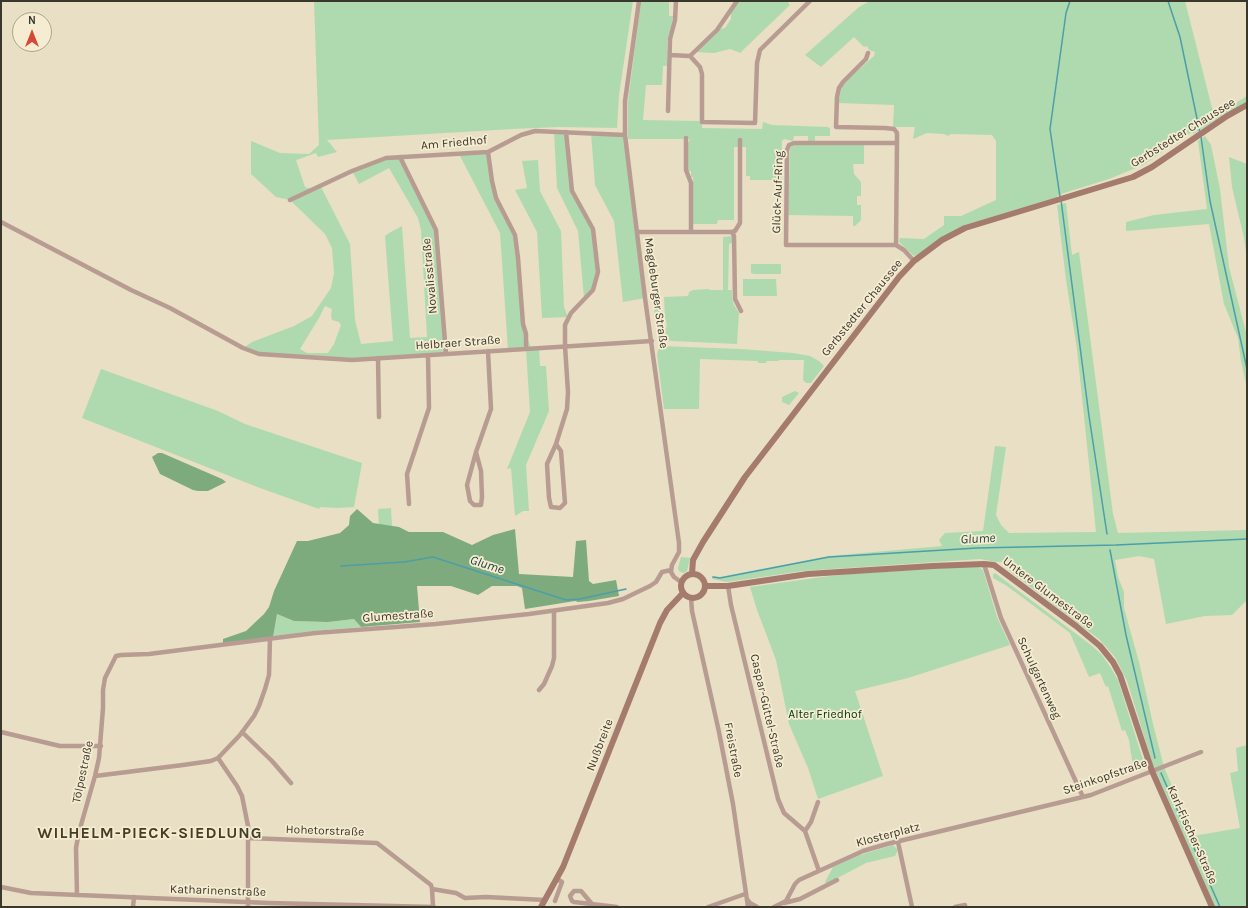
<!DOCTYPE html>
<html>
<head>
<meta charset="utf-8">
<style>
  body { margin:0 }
  #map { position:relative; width:1248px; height:908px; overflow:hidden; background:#e8dfc4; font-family:Karla,sans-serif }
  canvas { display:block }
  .frame { position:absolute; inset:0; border:2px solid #3a372c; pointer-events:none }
  .north { position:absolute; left:12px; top:12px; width:40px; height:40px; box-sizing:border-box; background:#f5ecd1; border:1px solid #aaa48f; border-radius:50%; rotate:0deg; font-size:11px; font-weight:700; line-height:16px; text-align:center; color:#3a372c }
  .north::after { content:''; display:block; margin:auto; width:14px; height:18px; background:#d54838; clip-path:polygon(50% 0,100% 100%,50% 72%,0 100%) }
</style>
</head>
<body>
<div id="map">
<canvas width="1248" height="908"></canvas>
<div class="frame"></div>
<div class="north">N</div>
</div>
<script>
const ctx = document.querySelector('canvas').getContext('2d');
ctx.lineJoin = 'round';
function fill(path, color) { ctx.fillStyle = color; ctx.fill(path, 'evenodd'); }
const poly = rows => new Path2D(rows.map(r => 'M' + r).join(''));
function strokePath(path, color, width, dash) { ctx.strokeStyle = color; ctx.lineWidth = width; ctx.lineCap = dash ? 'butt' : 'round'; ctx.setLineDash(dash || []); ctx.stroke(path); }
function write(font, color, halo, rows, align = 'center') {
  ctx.font = font + ' Karla,sans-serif'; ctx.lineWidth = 3.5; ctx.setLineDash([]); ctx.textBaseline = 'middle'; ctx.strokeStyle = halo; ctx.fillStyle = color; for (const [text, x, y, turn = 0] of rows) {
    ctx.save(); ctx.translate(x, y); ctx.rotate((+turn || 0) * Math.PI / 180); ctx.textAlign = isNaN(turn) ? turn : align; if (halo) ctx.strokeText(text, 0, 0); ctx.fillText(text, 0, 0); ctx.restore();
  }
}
const green = poly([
  [314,1,633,1,619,95,617,128,559,127,513,129,327,140,337,152,318,157,316,153,296,160,305,187,314,190,321,187,350,244,355,320,361,344,393,341,385,236,389,233,402,226,410,338,427,337,421,230,418,218,389,168,359,184,352,171,386,158,400,157,434,224,446,354,352,360,265,355,243,348,252,342,294,326,312,316,331,288,334,273,332,248,325,234,290,200,276,197,251,174,251,141,280,153,309,154,319,145],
  [325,306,332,309,331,315,332,320,339,322,341,325,334,344,328,353,307,353,300,349,319,318],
  [641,1,669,1,669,16,673,16,672,23,667,41,667,66,663,66,662,85,646,85,643,120,699,121,702,123,702,128,762,129,763,122,772,125,828,127,830,129,830,136,815,136,815,141,808,141,808,136,794,136,793,141,784,139,782,141,781,180,750,180,750,176,746,176,746,147,734,147,734,220,718,220,717,224,693,224,693,177,691,177,691,171,688,171,688,143,690,139,628,139,628,101],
  [739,1,787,1,790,5,742,51,741,53,730,49,714,53,695,52,720,29,725,28,731,19,731,11],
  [870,1,1185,1,1212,108,1218,114,1247,96,1247,102,1227,112,1194,134,1192,132,1143,165,1109,179,1064,193,1057,196,1057,197,966,225,917,255,914,256,900,243,899,241,900,238,924,239,944,225,944,216,961,216,996,200,996,141,992,135,951,134,948,136,944,134,927,133,913,139,915,127,893,127,894,105,838,103,842,86,848,79,874,56,875,52,869,50,867,46,864,47,854,37,821,67,805,55,859,7],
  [554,132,566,132,571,185,593,229,598,272,593,290,584,298,578,231,557,188],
  [591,133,625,135,645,298,623,302,614,221,595,185],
  [1205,136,1211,145,1220,189,1229,267,1247,336,1247,388,1241,361,1238,338,1224,304,1209,224,1126,231,1126,222,1154,215,1207,209,1198,141],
  [798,144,864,145,864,164,853,164,854,174,861,182,861,196,857,196,857,205,861,205,861,220,855,226,853,226,853,216,788,215,790,149,792,146],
  [488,152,496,198,515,235,523,324,531,348,539,348,540,366,546,366,549,411,526,465,529,511,523,511,515,516,511,468,507,469,530,412,526,349,508,350,500,233,459,154],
  [1229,157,1247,164,1247,259,1244,238,1232,187],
  [538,160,540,191,561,231,564,307,568,317,542,318,537,232,515,190,527,188,522,161],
  [1066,203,1072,255,1079,252,1113,514,1118,533,1247,530,1247,600,1232,615,1205,616,1166,624,1154,559,1139,556,1115,560,1118,577,1124,592,1124,608,1139,662,1154,728,1164,767,1193,836,1240,828,1230,773,1238,771,1236,748,1247,745,1247,907,1215,907,1153,765,1127,681,1115,657,1099,639,1008,570,1006,562,996,562,980,559,803,571,727,582,712,579,712,576,720,577,829,556,942,546,939,540,945,533,983,531,995,446,1006,447,996,515,1001,525,1009,533,1096,532,1077,349,1066,280,1057,205],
  [732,236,732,243,729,244,728,290,732,290,732,298,734,305,739,313,737,344,672,341,666,340,665,332,667,325,665,318,664,297,688,296,689,292,693,290,709,289,710,290,723,290,723,237],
  [648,247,650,250,661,324,659,326,656,324,646,250],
  [751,264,780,264,781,265,781,274,754,274,751,273],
  [743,279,776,279,777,296,743,296],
  [660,346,741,349,793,353,810,356,819,361,824,366,811,383,806,383,803,380,804,360,779,360,779,361,767,361,766,363,758,363,758,361,700,359,699,409,664,409,657,354],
  [101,369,218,411,245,424,362,463,354,507,337,508,320,507,319,509,260,488,82,418],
  [795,391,799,393,789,405,782,402,782,397],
  [391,508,392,527,379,528,378,509],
  [681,557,690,558,687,571,683,573,679,571,678,568],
  [977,566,983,570,997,617,1010,645,908,678,855,691,883,776,818,799,808,768,789,724,776,660,757,610,750,587,822,577,849,574],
  [995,573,1091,645,1102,655,1111,668,1118,680,1143,760,1140,768,1136,772,1132,760,1129,740,1125,730,1122,731,1108,686,1106,687,1100,673,1089,677,1070,633,1007,586,993,578,993,574],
  [277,614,294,621,328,622,354,619,361,627,313,631,273,637],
  [893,845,897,849,897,852,895,856,866,863,826,884,825,882,833,867,857,856]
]);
const forest = poly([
  [158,453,162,453,222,479,226,482,208,491,198,491,193,490,160,474,152,457],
  [357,509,373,523,399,527,409,532,443,532,472,545,493,535,515,529,519,574,573,577,576,541,586,540,589,581,593,584,616,580,619,596,589,601,578,602,575,601,525,609,522,588,517,586,492,586,478,595,451,586,417,586,420,622,361,627,354,619,328,622,294,621,277,614,273,637,223,643,223,639,246,631,264,614,269,607,274,591,297,541,308,541,340,533,349,525,350,516]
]);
const stream = poly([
  [1168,1,1180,37,1200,133],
  [1201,137,1210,201,1247,369],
  [1060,197,1050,129,1066,13,1070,1],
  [1061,200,1089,416,1107,534],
  [1110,550,1126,635,1155,758],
  [341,566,404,562,433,557,566,600,580,599,626,589],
  [713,577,720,578,829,557,977,548,1116,545,1247,539],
  [1161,773,1220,907]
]);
const street = poly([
  [639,1,625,101,625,135,645,298,679,543,679,552,672,565,671,572,674,577,681,582],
  [868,53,866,59,843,82,839,88,837,97,836,127,885,128,894,129,897,133,897,143],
  [670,55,690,56,717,30,737,1],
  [690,56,700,67,702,74,702,122,755,123,757,63,760,50,810,1],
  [668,111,670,39,675,20,676,1],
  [686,138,686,170,691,183,691,232],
  [488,152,492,181,496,198,515,235,518,258,523,324,526,334,526,349],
  [400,157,436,230,446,354],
  [290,200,352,171,386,158,488,152,521,135,535,131,625,135],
  [1,222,131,290,170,308,243,348,259,354,352,360,652,341],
  [637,232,732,232,735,231,740,223,740,140],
  [732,232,734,236,735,299,741,311],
  [896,245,897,143,794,143,789,145,787,150,786,245,896,245,904,250,914,261],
  [378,358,379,417],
  [556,444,561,451,565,503,560,508,551,507,549,498,547,464,556,444,567,409,568,392,565,346,565,325,571,313,593,290,598,272,593,229,572,191,566,132],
  [476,452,481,471,482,497,481,505,474,505,470,501,467,485,476,452,491,409,488,351],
  [409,504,407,474,429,408,428,355],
  [984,564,1001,618,1083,797],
  [728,586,731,605,778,799,784,813,805,831],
  [691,598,692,611,719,732,733,804,748,907],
  [539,690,544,684,552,666,554,658,554,611],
  [1,732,60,746,101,746],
  [242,732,272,761,291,783],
  [218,758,237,786,242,796,248,826,248,907],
  [95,776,183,765,211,761,218,758,240,735,254,716,259,706,265,689,269,675,270,639],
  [818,802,811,822,805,831,819,871],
  [248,838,377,843,431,885,432,889,433,906],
  [898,842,912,907],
  [1,887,31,893,269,903,434,907],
  [432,889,456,893,465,898,486,897,545,900],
  [77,895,76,848,79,832,95,776,99,758,103,708,103,690,105,678,116,656,121,655,149,654,315,633,436,624,529,614,608,603,623,599,650,586,656,582,662,572,671,570],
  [747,899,750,903,757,907],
  [555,901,562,882,557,879],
  [784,903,800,899,837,880],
  [592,904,581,891,574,891,570,896,572,901,574,902,617,907],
  [133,907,134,897],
  [708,907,745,894],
  [774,907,786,901,795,884,799,880,863,851,887,844,1091,795,1201,752],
  [955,907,965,905,965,907]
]);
const secondary = poly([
  [692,574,693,560,703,542,745,477,899,277,914,261,942,240,965,228,1133,177,1152,167,1227,116,1247,105],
  '681 586a12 12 0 1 1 24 0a12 12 0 1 1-24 0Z',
  [705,586,728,586,808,574,933,566,984,564,994,565,1076,626,1100,646,1113,662,1120,675,1152,771,1212,907],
  [541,907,563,867,660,623,667,610,683,593]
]);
const streetNames = [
  ["Gerbstedter Chaussee",1183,133,-32],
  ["Am Friedhof",454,143,-5],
  ["Glück-Auf-Ring",778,192,-88],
  ["Novalisstraße",430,276,-95],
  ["Magdeburger Straße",656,293,82],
  ["Gerbstedter Chaussee",862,308,-51],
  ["Helbraer Straße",458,343,-4],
  ["Untere Glumestraße",1048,593,37],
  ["Glumestraße",398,616,-4],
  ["Schulgartenweg",1039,678,65],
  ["Caspar-Güttel-Straße",767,711,77],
  ["Nußbreite",600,745,-69],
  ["Freistraße",733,750,79],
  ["Tölpestraße",83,772,-78],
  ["Steinkopfstraße",1105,777,-19],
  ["Hohetorstraße",325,831,2],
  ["Klosterplatz",888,835,-15],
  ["Karl-Fischer-Straße",1192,835,66],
  ["Katharinenstraße",218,891,2]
];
const parkNames = [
  ["Alter Friedhof",825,715]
];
const waterNames = [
  ["Glume",978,539,-3],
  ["Glume",487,565,18]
];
const districtNames = [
  ["WILHELM-PIECK-SIEDLUNG",150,833]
];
fill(green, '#afdaaf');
fill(forest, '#7eab7e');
strokePath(stream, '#4c9ea9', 1.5);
strokePath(street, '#b89c92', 4.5);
strokePath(secondary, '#a47b6d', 6);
write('12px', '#3a372c', '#f5ecd1', streetNames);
write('12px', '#03360a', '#f5ecd1', parkNames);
write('italic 13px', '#194044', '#f5ecd1', waterNames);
ctx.letterSpacing = '1px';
write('bold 16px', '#453e27', '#f5ecd1', districtNames);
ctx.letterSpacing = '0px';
</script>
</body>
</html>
